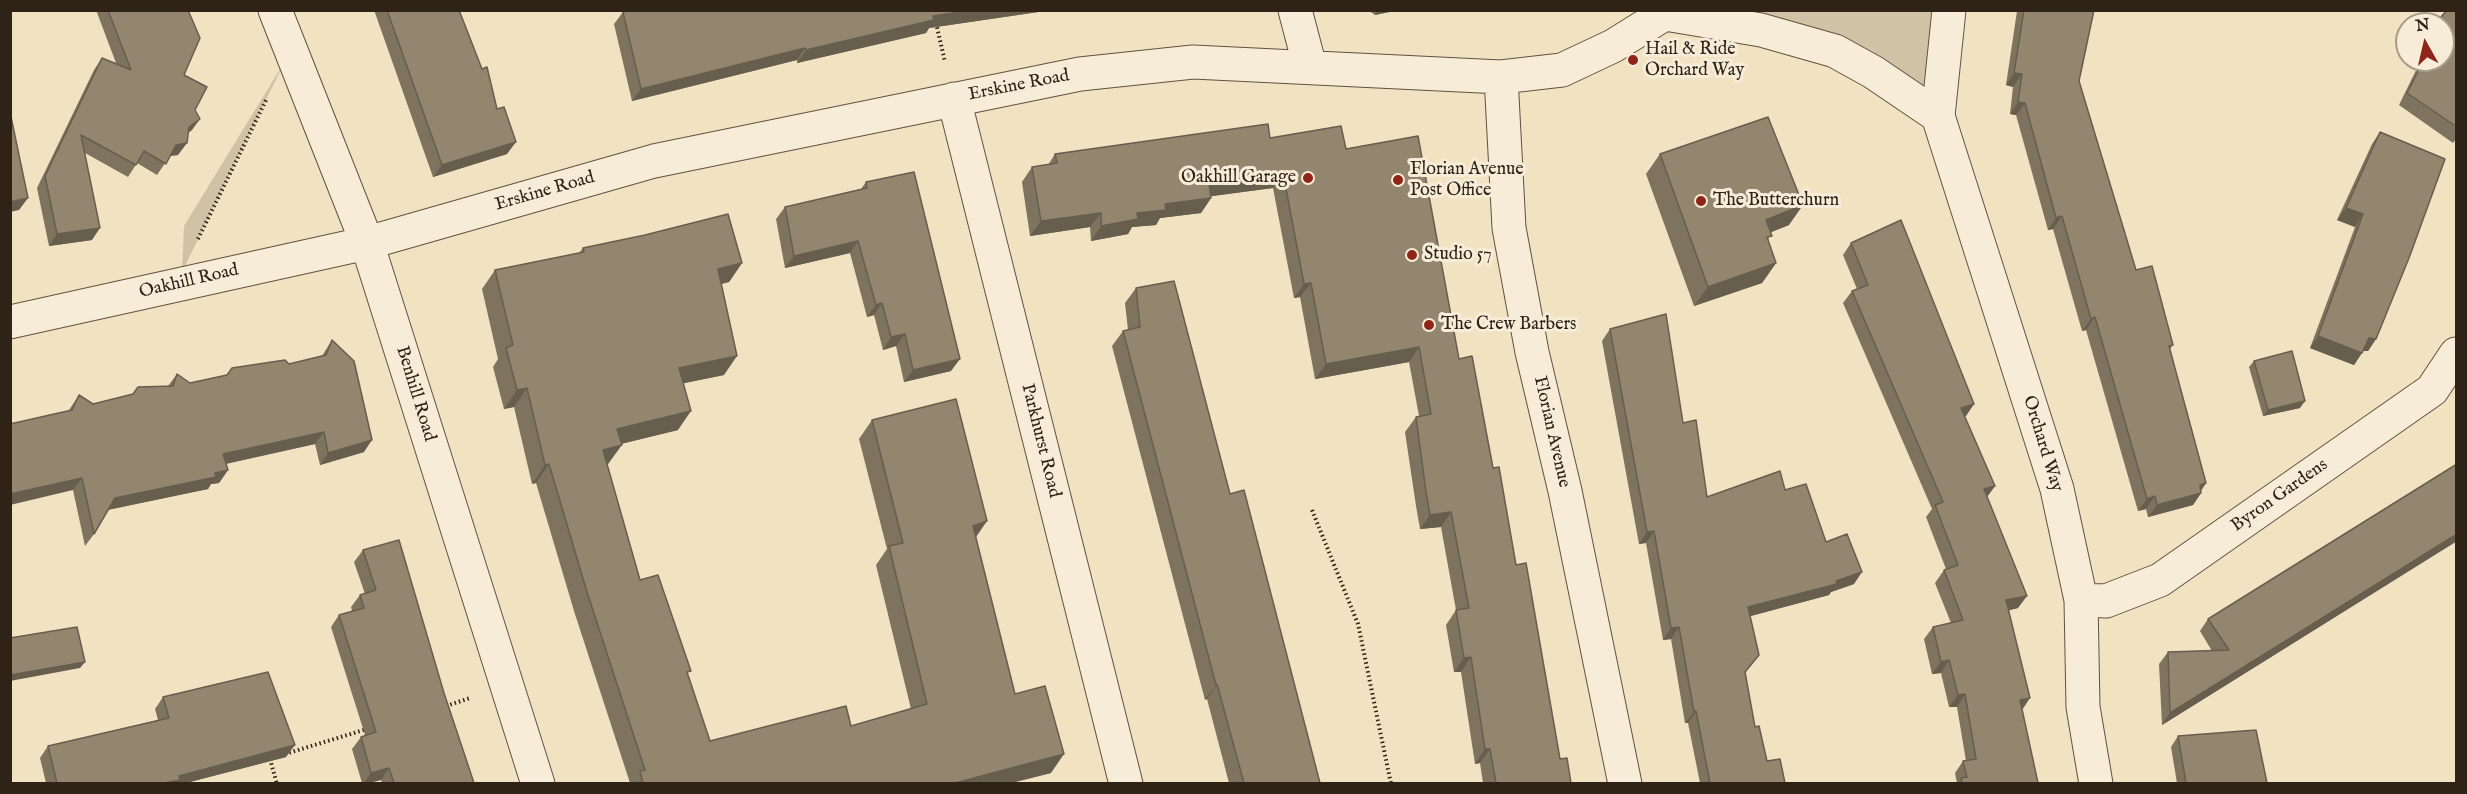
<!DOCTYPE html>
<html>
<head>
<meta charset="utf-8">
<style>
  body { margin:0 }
  #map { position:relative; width:2467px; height:794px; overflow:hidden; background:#f1e2c2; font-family:"IM FELL English",serif }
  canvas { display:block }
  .frame { position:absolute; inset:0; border:12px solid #2e2316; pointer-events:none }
  .north { position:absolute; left:2395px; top:12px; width:60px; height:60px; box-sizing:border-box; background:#f6ecd7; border:2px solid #a69c8a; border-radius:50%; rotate:352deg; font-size:16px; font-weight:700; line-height:24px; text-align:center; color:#2e2316 }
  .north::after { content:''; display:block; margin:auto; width:21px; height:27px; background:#8f2418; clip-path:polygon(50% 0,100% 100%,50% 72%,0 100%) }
</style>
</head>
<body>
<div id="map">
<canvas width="2467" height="794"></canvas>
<div class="frame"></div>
<div class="north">N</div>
</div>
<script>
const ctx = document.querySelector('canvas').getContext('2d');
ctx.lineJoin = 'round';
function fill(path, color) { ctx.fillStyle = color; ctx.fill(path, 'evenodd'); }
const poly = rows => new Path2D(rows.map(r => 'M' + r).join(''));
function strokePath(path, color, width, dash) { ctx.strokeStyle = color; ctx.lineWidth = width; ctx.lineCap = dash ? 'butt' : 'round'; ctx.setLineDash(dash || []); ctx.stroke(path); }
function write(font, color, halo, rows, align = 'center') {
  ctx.font = font + ' "IM FELL English",serif'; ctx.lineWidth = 6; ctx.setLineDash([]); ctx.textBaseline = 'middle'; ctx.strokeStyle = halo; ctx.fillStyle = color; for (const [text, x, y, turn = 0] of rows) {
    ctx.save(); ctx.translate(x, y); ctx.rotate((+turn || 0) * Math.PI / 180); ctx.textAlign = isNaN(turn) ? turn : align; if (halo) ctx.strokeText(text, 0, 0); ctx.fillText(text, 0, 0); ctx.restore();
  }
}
const green = poly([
  [1696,11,1940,11,1931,101],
  [285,61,182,272,184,226]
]);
const path = poly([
  [936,23,945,62],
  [198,239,267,98],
  [1312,510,1358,624,1391,784],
  [446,706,470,698],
  [285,754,367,729],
  [270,759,277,784]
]);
const minor = poly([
  [275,10,367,243,538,784],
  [1295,10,1310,67],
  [1949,10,1938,116,2057,489,2081,600,2083,707,2096,784],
  [1665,14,1761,30,1835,51,1873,72,1938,116],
  [1501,77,1509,228,1532,352,1565,491,1625,784],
  [954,99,1126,784],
  [10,322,367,243,654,161,1080,74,1193,62,1501,77,1562,70,1613,46,1671,10],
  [2081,600,2106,601,2160,580,2432,390,2456,354]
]);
const wall = poly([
  [96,10,188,10,184,75,195,110,192,130,188,133,178,155,170,156,157,175,137,163,128,177,85,153,92,240,49,246,37,188,94,70,102,58,116,63],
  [374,10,459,10,507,154,433,177],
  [628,10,1052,10,929,28,926,33,797,63,797,60,632,101,614,24,623,12],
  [1368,10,1399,10,1375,15],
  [2094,10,2079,81,2136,270,2173,345,2170,349,2206,483,2201,491,2201,493,2193,505,2148,517,2146,509,2138,511,2086,330,2082,331,2053,229,2048,230,2016,115,2010,114,2013,87,2006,85,2017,11],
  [2457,10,2457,138,2453,143,2399,105,2421,60,2443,60],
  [2380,132,2376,339,2368,351,2363,351,2354,365,2310,348,2355,227,2337,220,2372,144],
  [1270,138,1346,149,1459,359,1493,468,1560,759,1571,783,1483,783,1480,763,1475,764,1461,672,1454,672,1446,625,1456,610,1441,527,1420,529,1416,506,1405,432,1416,417,1419,416,1409,362,1315,379,1300,297,1294,298,1273,188,1211,196,1211,198,1201,213,1160,218,1156,225,1132,227,1128,234,1091,241,1090,227,1030,236,1022,182,1032,167,1048,165,1055,154],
  [1660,154,1789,225,1770,232,1768,241,1776,263,1762,283,1694,306,1646,174],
  [866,182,951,371,904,382,896,346,883,350,874,315,867,317,850,253,785,268,776,219,785,207,861,189],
  [1851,243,1974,404,1965,416,1995,486,1987,497,2018,608,2009,610,2022,709,2038,783,1957,783,1955,773,1963,761,1966,761,1957,707,1949,707,1941,673,1932,674,1924,639,1933,627,1951,623,1935,583,1944,570,1946,569,1926,517,1932,509,1843,303,1852,291,1857,289,1843,255],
  [583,248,742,263,729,282,721,284,724,375,683,383,678,430,621,444,608,464,607,465,640,580,688,675,710,741,851,726,911,709,876,565,887,549,859,439,872,420,976,538,1015,694,1051,773,1011,783,630,783,574,611,536,483,532,484,514,407,504,409,493,367,498,359,482,289,495,270,579,253],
  [1136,288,1230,494,1320,783,1229,783,1207,699,1205,700,1112,346,1123,331,1128,330,1125,303],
  [1610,329,1683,423,1707,497,1785,490,1826,542,1854,584,1831,592,1829,595,1750,616,1759,655,1745,673,1755,727,1767,761,1785,783,1700,783,1688,723,1685,723,1671,639,1663,640,1646,543,1639,544,1602,341],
  [332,340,364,452,320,465,315,444,226,464,228,470,219,483,211,484,208,489,108,510,94,534,85,546,73,490,69,410,79,395,93,404,168,386,177,374,190,383,289,364,322,356],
  [2254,361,2300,408,2263,416,2249,367],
  [2457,464,2457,541,2162,725,2159,664,2168,652,2212,651,2200,631,2208,619],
  [363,550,444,693,474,783,382,783,381,780,368,783,362,783,352,749,361,737,365,735,331,627,339,615,352,611,351,607,360,595,365,594,354,562],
  [163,697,286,757,186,783,46,783,40,758,48,746,158,720,155,709],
  [2178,736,2267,783,2177,783,2171,747]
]);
const shadedWall = poly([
  [974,10,1052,10,929,28,926,33,797,63,806,50,933,16],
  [1378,10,1399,10,1375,15],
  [805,48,797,60,632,101,641,89],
  [2014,73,2022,74,2013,87,2006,85],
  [2018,102,2025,103,2016,115,2010,114],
  [200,119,192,130,180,138,189,127],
  [516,142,507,154,433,177,442,165],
  [187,143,178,155,168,156,176,145],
  [1283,173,1273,188,1198,198,1209,183],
  [28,198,19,210,10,212,10,202],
  [1211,198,1201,213,1160,218,1156,225,1132,227,1128,234,1091,241,1101,226,1137,213,1165,204],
  [1803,205,1789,225,1752,240,1766,220],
  [2346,208,2363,214,2355,227,2337,220],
  [1101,213,1090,227,1030,236,1041,221],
  [2062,216,2053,229,2048,230,2056,218],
  [100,228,92,240,49,246,57,234],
  [858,241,850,253,785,268,794,256],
  [742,263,729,282,704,288,718,269],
  [1776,263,1762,283,1694,306,1708,287],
  [1311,283,1300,297,1294,298,1304,284],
  [882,303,874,315,867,317,876,305],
  [2095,317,2086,330,2082,331,2091,319],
  [905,334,896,346,883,350,891,337],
  [2318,336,2362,353,2354,365,2310,348],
  [2369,338,2376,339,2368,351,2360,350],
  [1419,347,1409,362,1315,379,1326,364],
  [737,356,724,375,666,387,679,368],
  [960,359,951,371,904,382,913,370],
  [527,388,514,407,504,409,517,390],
  [2305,401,2300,408,2263,416,2268,410],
  [1974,404,1966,416,1953,421,1961,408],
  [691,411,678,430,604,448,617,429],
  [324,432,315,444,215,466,223,454],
  [372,440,364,452,320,465,328,453],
  [622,445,608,464,589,469,603,450],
  [549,464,536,483,532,484,545,465],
  [228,470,219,483,211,484,208,489,106,510,115,498],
  [82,478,73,490,10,505,10,494],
  [2206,483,2199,493,2201,493,2193,505,2148,517,2157,505,2200,485],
  [1995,486,1986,498,1984,489],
  [2155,496,2146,509,2138,511,2147,499],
  [1451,512,1441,527,1420,529,1430,515],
  [987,521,974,540,973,526],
  [1654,531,1646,543,1639,544,1647,532],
  [2457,534,2457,541,2162,725,2170,713],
  [1862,572,1854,584,1831,592,1829,595,1740,619,1748,607,1836,581],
  [2027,596,2018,608,1998,613,2006,600],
  [1679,627,1671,639,1663,640,1671,628],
  [1471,657,1461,672,1454,672,1464,658],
  [1949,660,1941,673,1932,674,1941,662],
  [85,662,80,668,10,681,10,675],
  [1217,684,1207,699,1205,700,1216,685],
  [1965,694,1957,707,1949,707,1958,695],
  [2030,698,2022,710,2020,700],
  [1696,711,1688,723,1685,723,1694,712],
  [295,745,286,757,186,783,164,783,179,776],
  [1485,749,1490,749,1480,763,1475,764],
  [1064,754,1051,773,1011,783,955,783],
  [389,768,381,780,368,783,364,783,371,773]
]);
const building = poly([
  [108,10,188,10,200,38,184,75,207,87,195,110,200,119,189,127,187,143,176,145,166,164,144,151,136,165,81,135,100,228,57,234,45,176,102,58,131,70,108,10],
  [387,10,459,10,482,69,487,67,497,109,504,107,516,142,442,165,387,10],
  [628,10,974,10,933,16,934,20,806,50,805,48,641,89,623,12,628,10],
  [2024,10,2094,10,2079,81,2136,270,2152,266,2173,345,2169,346,2206,483,2200,485,2201,493,2157,505,2155,496,2147,499,2095,317,2091,319,2062,216,2056,218,2025,103,2018,102,2022,74,2014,73,2024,10],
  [2447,10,2457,10,2457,127,2407,93,2424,60,2443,60,2443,24,2435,24,2447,10],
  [10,112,28,198,10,202,10,112],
  [1768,117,1803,205,1766,220,1772,236,1767,237,1776,263,1708,287,1660,154,1768,117],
  [1268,124,1270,138,1341,126,1346,149,1418,136,1459,359,1472,356,1493,468,1499,467,1516,565,1526,563,1560,759,1567,758,1571,783,1496,783,1490,749,1485,749,1471,657,1464,658,1456,610,1469,608,1451,512,1430,515,1426,492,1416,417,1431,414,1419,347,1326,364,1311,283,1304,284,1283,173,1209,183,1211,198,1165,204,1166,210,1137,213,1138,219,1101,226,1101,213,1041,221,1032,167,1057,163,1055,154,1268,124],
  [2380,132,2445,159,2409,258,2376,339,2369,338,2362,353,2318,336,2363,214,2346,208,2380,132],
  [914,172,960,359,913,370,905,334,891,337,882,303,876,305,858,241,794,256,785,207,867,188,866,182,914,172],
  [728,214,742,263,718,269,737,356,679,368,691,411,617,429,622,445,603,450,640,580,658,575,691,671,687,672,710,741,846,706,851,726,927,704,889,546,903,543,872,420,956,399,987,521,973,526,1015,694,1045,686,1064,754,955,783,643,783,640,771,645,770,587,592,549,464,545,465,527,388,517,390,506,348,513,345,495,270,584,252,583,248,645,235,728,214],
  [1901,220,1974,404,1961,408,1995,486,1984,489,2027,596,2006,600,2030,698,2020,700,2038,783,1962,783,1961,778,1967,777,1963,761,1976,759,1965,694,1958,695,1949,660,1941,662,1933,627,1963,620,1944,570,1958,565,1935,505,1943,502,1852,291,1868,285,1851,243,1901,220],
  [1174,281,1230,494,1244,490,1320,783,1244,783,1217,684,1216,685,1123,331,1140,327,1136,288,1174,281],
  [1666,314,1683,423,1696,420,1707,497,1780,471,1785,490,1806,484,1826,542,1847,534,1862,572,1836,581,1837,584,1748,607,1759,655,1745,672,1755,727,1759,726,1767,761,1780,759,1785,783,1710,783,1696,711,1694,712,1679,627,1671,628,1654,531,1647,532,1610,329,1666,314],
  [332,340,354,361,372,440,328,453,324,432,223,454,228,470,215,473,216,477,115,498,94,534,82,478,10,494,10,424,72,410,79,395,93,404,133,394,138,387,173,386,177,374,190,383,227,375,232,368,285,360,289,364,326,355,332,340],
  [2292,351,2305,401,2268,410,2254,361,2292,351],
  [2457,464,2457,534,2170,713,2168,652,2229,650,2208,619,2457,464],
  [399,540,444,693,474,783,394,783,389,768,371,773,361,737,376,732,339,615,364,608,360,595,376,590,363,550,399,540],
  [77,627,85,662,10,675,10,638,77,627],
  [268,672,295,745,179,776,180,780,164,783,57,783,48,746,169,718,163,697,268,672],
  [2256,730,2267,783,2186,783,2178,736,2256,730]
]);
const markers = [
  [1633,60,6,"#8f2418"],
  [1308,178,6,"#8f2418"],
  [1398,180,6,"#8f2418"],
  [1701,201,6,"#8f2418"],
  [1412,255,6,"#8f2418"],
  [1429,325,6,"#8f2418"]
];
const poiNames = [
  ["Hail & Ride",1645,50],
  ["Orchard Way",1645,71],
  ["Florian Avenue",1410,170],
  ["Post Office",1410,191],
  ["Oakhill Garage",1296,178,"right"],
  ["The Butterchurn",1713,201],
  ["Studio 57",1424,255],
  ["The Crew Barbers",1441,325]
];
const streetNames = [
  ["Erskine Road",1019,86,-11],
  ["Erskine Road",545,192,-16],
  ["Oakhill Road",189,282,-13],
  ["Benhill Road",415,394,73],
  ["Florian Avenue",1551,432,77],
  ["Parkhurst Road",1040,441,76],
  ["Orchard Way",2042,444,73],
  ["Byron Gardens",2280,496,-35]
];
fill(green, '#d0c2a5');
strokePath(minor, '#5f5341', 35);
strokePath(path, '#2e2316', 4, [1.5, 3]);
strokePath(minor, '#f6ecd7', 33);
fill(wall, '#7e735f');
fill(shadedWall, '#675e4e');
fill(building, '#93866f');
strokePath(building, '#675e4e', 1.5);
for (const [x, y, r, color] of markers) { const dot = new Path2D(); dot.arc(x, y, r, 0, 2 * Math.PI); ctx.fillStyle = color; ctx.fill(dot); strokePath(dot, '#f6ecd7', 2); }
write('18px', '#2e2316', '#f6ecd7', poiNames, 'left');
write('18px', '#2e2316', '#f6ecd7', streetNames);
</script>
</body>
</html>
